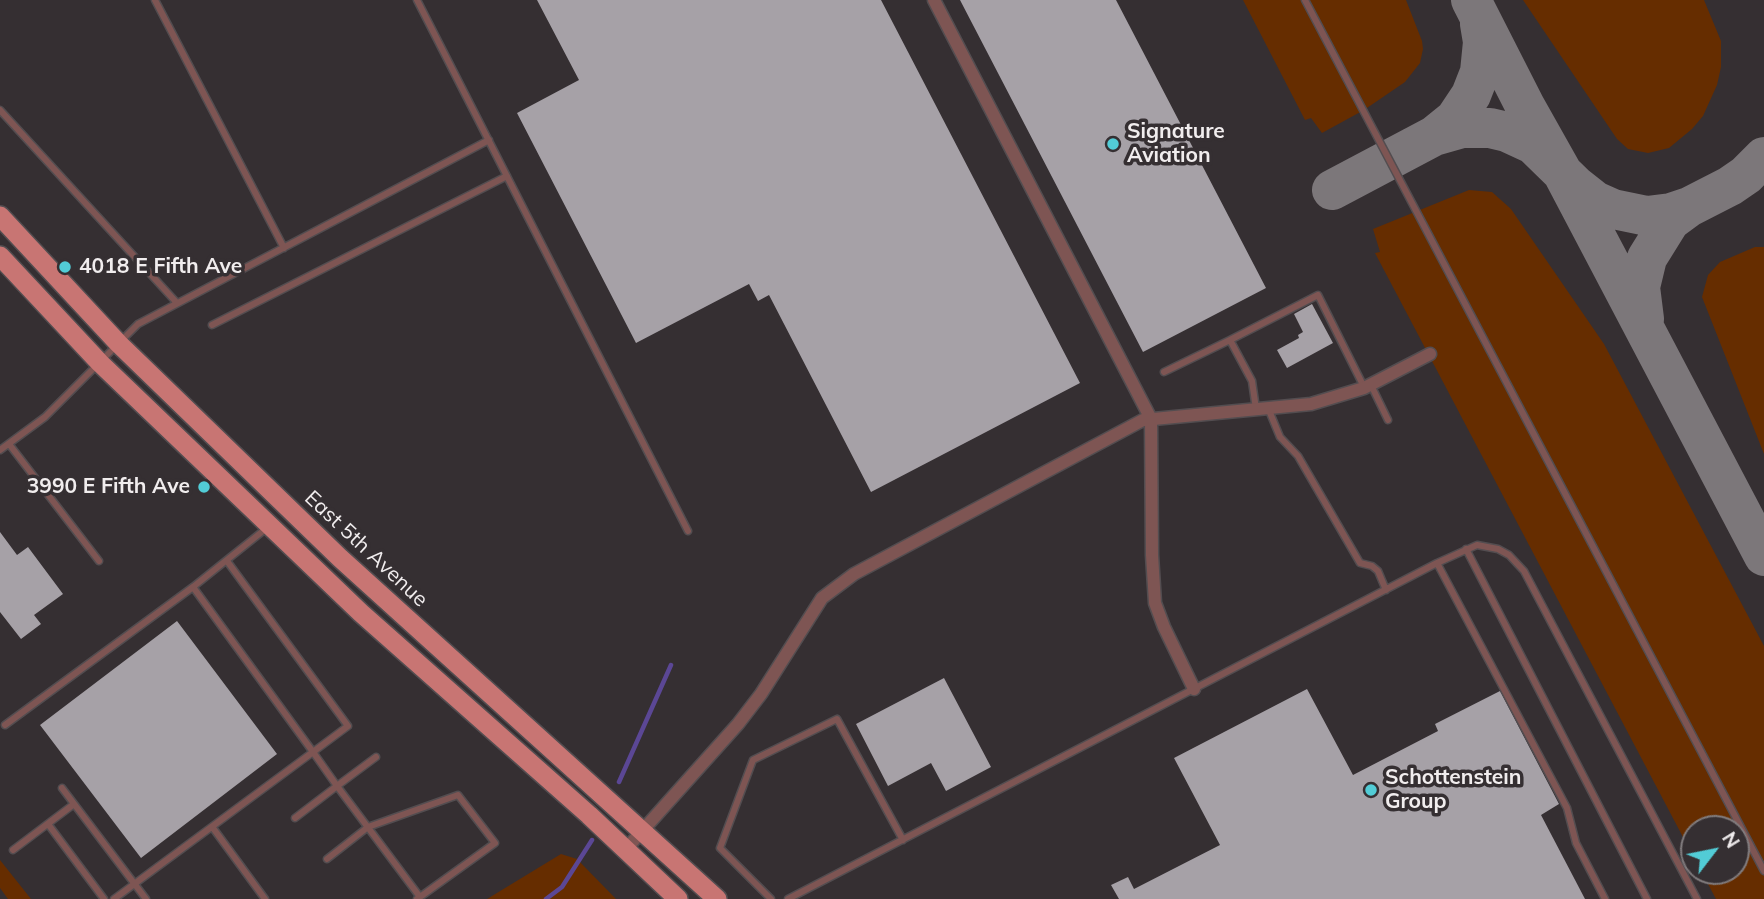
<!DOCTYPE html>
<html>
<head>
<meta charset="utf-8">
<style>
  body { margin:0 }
  #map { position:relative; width:1764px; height:899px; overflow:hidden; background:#352f32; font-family:Mulish,sans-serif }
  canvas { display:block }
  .north { position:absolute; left:1680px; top:815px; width:70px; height:70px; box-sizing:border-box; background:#352f32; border:2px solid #807b7d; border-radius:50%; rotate:58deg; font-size:19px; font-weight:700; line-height:28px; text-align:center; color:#f1edee }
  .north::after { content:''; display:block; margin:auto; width:24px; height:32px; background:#52ccd6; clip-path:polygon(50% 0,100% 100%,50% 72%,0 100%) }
</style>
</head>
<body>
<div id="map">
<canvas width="1764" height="899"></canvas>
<div class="north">N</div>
</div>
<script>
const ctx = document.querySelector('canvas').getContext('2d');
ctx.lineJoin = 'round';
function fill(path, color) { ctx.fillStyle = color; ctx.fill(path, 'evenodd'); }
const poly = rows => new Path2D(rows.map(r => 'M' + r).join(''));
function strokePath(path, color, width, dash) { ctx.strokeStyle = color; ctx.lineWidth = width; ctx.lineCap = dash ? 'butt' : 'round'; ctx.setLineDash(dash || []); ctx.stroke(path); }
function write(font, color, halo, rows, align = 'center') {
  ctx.font = font + ' Mulish,sans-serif'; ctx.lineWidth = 7; ctx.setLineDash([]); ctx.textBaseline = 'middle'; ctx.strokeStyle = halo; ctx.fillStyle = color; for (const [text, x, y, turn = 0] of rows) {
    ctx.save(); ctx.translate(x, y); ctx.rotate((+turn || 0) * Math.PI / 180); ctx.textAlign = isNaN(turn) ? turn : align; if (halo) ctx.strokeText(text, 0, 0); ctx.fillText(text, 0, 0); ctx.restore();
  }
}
const green = poly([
  [1243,0,1406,0,1422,41,1423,49,1420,63,1405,82,1364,110,1322,133,1311,118,1305,120],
  [1523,0,1704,0,1721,41,1721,67,1717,85,1703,116,1692,129,1669,148,1648,153,1628,149,1617,139],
  [1469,190,1492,192,1511,209,1604,344,1764,646,1764,899,1716,899,1701,871,1736,871,1736,829,1694,829,1694,858,1375,253,1380,252,1373,229],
  [1755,247,1764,247,1764,454,1702,297,1708,275,1720,262],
  [561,854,577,859,616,899,487,899],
  [0,860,31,899,8,899,0,888]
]);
const stream = poly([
  [619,782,671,665],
  [546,899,562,887,592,840]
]);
const taxiway = poly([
  [1471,0,1525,106,1561,170,1764,556],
  [1434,136,1462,128,1490,128,1507,132,1533,144,1576,186,1595,201,1613,209,1647,216,1671,213,1689,207,1730,186,1746,175,1764,157],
  [1332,190,1434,136,1455,119,1471,95,1480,72,1483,42,1480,24],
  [1644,319,1640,287,1647,258,1670,221,1689,207]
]);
const building = poly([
  [537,0,881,0,1080,383,871,492,769,295,758,301,749,284,636,343,517,113,579,80],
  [960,0,1116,0,1266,288,1143,352],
  [1312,304,1333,343,1287,368,1277,350,1299,338,1298,335,1303,332,1294,314],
  [0,532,17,555,28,547,63,594,34,615,41,624,21,639,0,612],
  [177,621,277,754,141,858,40,725],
  [944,678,991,767,946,791,931,763,888,786,856,724],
  [1307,689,1353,775,1438,731,1435,724,1500,691,1559,804,1541,815,1585,899,1119,899,1111,885,1128,877,1134,889,1220,845,1174,758]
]);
const lane = poly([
  [155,0,284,248],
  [417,0,688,531],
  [1305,0,1764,871],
  [0,110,177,303],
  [212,325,507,176],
  [1230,340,1318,295,1364,387],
  [1164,372,1230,340,1252,381,1256,409],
  [1371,385,1388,420],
  [1268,408,1280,437,1298,456,1360,563,1372,566,1378,571,1386,590],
  [9,444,99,561],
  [0,450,45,417,138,324,489,140],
  [1466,549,1647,899],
  [1437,563,1567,808,1576,843,1605,899],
  [193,587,313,752,348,726,227,561],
  [5,725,193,587,268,527],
  [62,788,146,899],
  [295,818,337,786,420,897,417,899],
  [48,824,104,899],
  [213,828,265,899],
  [13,850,74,804],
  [327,859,368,827,458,795,495,843,420,897],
  [114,899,313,752,337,786,376,757],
  [771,899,720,848,753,760,837,719,903,840],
  [788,899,1437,563,1477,545,1498,549,1509,555,1524,571,1697,899]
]);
const street = poly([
  [934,0,1151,419,1152,555,1155,603,1164,627,1194,689],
  [626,849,738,724,761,694,822,598,854,574,1143,420,1311,404,1364,388,1430,354]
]);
const primary = poly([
  [0,216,119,344,340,558,717,899],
  [0,256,100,363,361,613,589,815,678,899]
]);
const markers = [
  [1113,144,7,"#52ccd6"],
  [65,267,7,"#52ccd6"],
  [204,487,7,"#52ccd6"],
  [1371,790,7,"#52ccd6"]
];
const poiNames = [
  ["Signature",1127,132],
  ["Aviation",1127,156],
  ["4018 E Fifth Ave",79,267],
  ["3990 E Fifth Ave",190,487,"right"],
  ["Schottenstein",1385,778],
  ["Group",1385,802]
];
const streetNames = [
  ["East 5th Avenue",366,549,43]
];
fill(green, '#662d00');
strokePath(stream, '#5b4795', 4.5);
strokePath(taxiway, '#7c777a', 40);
fill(building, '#a6a1a7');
strokePath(lane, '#534d50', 9);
strokePath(street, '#534d50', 15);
strokePath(primary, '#534d50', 22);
strokePath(lane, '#7e5553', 6);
strokePath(street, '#7e5553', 12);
strokePath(primary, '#c87573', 19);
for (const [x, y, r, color] of markers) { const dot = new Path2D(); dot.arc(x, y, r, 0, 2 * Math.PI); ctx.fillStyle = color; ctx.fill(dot); strokePath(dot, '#352f32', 2.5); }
write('bold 21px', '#f1edee', '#352f32', poiNames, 'left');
write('21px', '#f1edee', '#352f32', streetNames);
</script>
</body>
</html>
